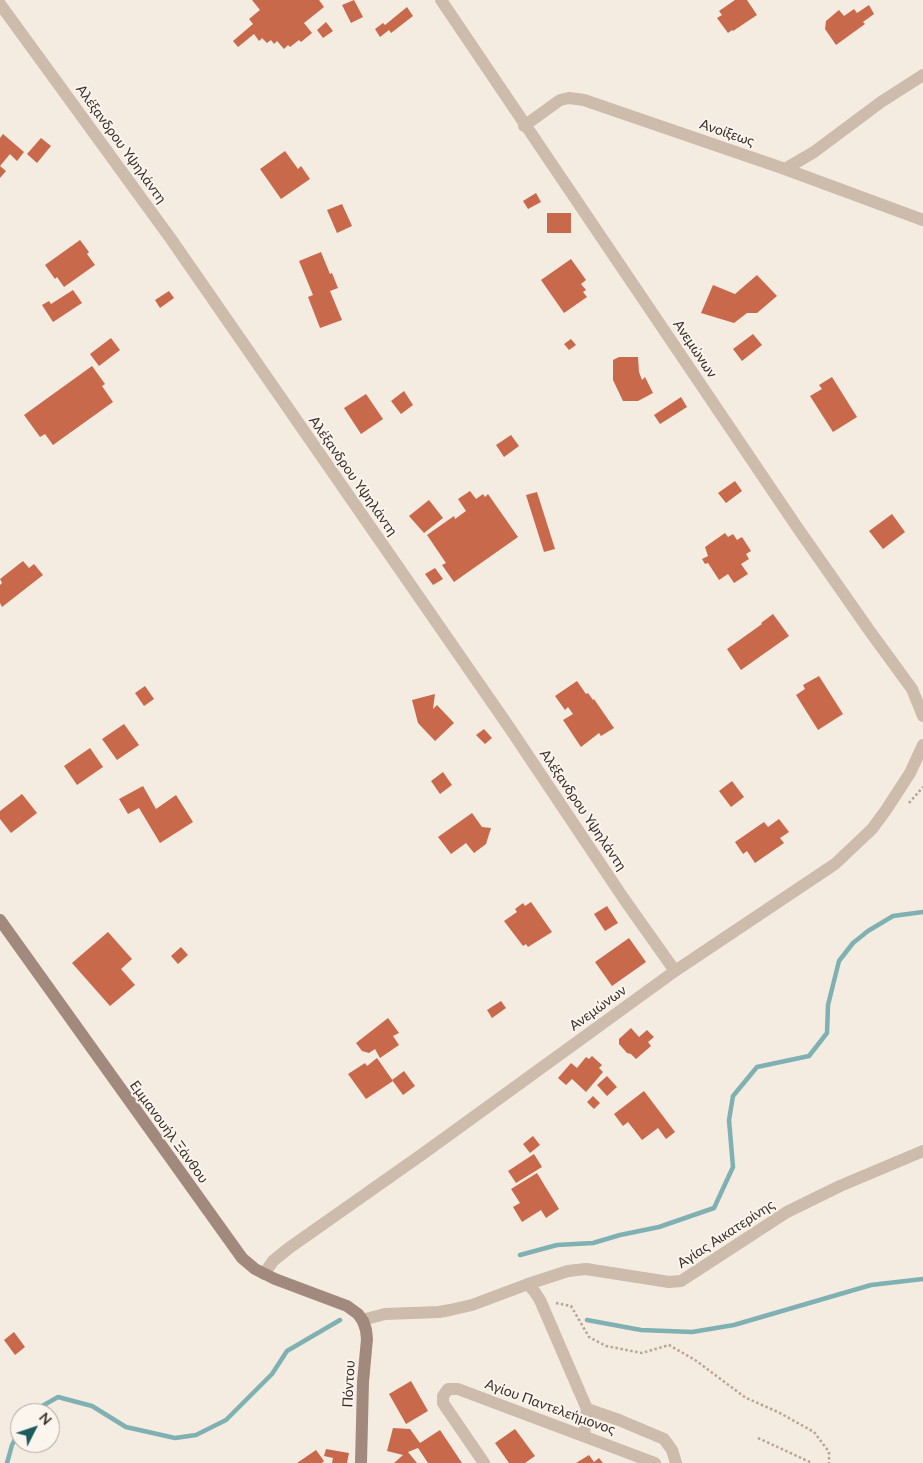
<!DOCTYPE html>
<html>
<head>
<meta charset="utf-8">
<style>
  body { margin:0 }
  #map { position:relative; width:923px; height:1463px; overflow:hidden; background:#f4ebe1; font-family:Lato,sans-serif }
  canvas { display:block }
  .north { position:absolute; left:10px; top:1403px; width:50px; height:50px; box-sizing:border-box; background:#fbf5ee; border:1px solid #aea6a0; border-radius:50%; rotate:49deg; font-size:14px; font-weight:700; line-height:20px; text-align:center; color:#3b302b }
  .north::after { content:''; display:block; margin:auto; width:18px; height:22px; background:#1f5a5e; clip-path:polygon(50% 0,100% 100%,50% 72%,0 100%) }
</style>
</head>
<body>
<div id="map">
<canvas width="923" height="1463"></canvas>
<div class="north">N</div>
</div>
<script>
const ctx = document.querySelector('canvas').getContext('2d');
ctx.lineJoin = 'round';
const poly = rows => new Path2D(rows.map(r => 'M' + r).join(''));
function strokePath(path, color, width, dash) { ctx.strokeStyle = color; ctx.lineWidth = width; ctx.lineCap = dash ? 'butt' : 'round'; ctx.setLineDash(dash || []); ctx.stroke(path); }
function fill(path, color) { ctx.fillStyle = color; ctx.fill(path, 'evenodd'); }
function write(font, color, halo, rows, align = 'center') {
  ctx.font = font + ' Lato,sans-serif'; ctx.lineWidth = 4; ctx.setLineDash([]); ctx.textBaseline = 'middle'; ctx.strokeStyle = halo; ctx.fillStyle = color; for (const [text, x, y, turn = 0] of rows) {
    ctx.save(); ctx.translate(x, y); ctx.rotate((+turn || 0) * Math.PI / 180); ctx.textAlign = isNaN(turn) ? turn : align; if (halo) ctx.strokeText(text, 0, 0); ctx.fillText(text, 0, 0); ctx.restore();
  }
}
const stream = poly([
  [520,1255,557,1245,593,1243,620,1235,659,1227,714,1208,733,1167,729,1120,733,1096,757,1067,809,1056,827,1033,828,1005,839,961,853,943,868,931,893,916,923,912],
  [587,1320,641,1330,692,1332,734,1325,871,1285,923,1279],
  [30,1413,58,1397,92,1406,126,1427,175,1438,196,1435,226,1420,272,1374,287,1351,340,1320],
  [7,1463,12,1445,20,1430]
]);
const building = poly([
  [252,0,319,0,324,7,304,23,312,33,301,42,299,40,290,47,288,45,284,49,277,41,274,44,271,40,267,43,262,38,259,41,254,34,238,47,233,41,253,24,249,19,260,10],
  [354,0,363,17,351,23,342,5],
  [735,0,747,0,757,15,733,31,732,30,728,33,717,18,722,15,719,11],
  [869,5,874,14,863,22,865,24,836,45,825,29,826,21,839,10,844,16,854,9,857,13],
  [407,7,413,16,391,33,389,30,380,37,375,29,383,23,385,25],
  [326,22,333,31,323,38,317,30],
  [3,134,24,152,17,161,10,154,0,166,6,171,0,178,0,138],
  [41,138,51,146,37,163,27,154],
  [285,151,298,169,301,166,310,179,281,199,260,169],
  [536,193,541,202,528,209,523,201],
  [342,204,352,226,337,233,327,210],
  [547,213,571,213,571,233,547,233],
  [80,240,89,252,87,254,95,265,64,287,57,277,55,279,45,265],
  [321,252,330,274,332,273,338,288,330,291,342,320,320,328,308,297,313,295,299,261],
  [571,259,586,280,581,284,586,290,583,292,587,297,564,313,541,280],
  [757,275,777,296,757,313,747,313,734,323,701,313,713,285,735,294],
  [73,290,82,303,53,322,42,305,49,301,51,304],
  [169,291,174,298,160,308,155,300],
  [753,334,762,345,742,361,733,349],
  [111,338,120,350,99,366,90,354],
  [571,339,576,345,569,350,564,344],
  [619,357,638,357,639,372,642,380,645,377,653,393,638,401,623,401,613,380,613,360],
  [92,366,105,384,102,386,113,402,53,445,45,434,40,437,24,415],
  [832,377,857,417,833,432,810,396,822,389,819,385],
  [404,391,413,405,401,414,391,401],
  [366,394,383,419,361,434,344,408],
  [681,397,687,407,660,424,654,415],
  [511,435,519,446,504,457,496,445],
  [735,481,742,491,726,503,718,493],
  [470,491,476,499,483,494,485,497,488,494,518,537,454,582,442,565,446,563,427,535,454,516,455,519,466,511,458,499],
  [537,492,555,549,544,552,526,495],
  [429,500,443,518,424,533,409,516],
  [892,514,905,532,883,549,869,531],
  [725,533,728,537,733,534,737,540,742,537,751,551,746,554,749,559,741,564,748,574,734,583,728,574,719,580,708,563,705,564,702,559,708,556,705,547],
  [23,561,29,568,34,564,43,575,2,607,0,603,0,585,2,583,0,579],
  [435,568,443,579,433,585,425,574],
  [773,614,789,636,741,670,727,649,762,624,761,623],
  [819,676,843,714,818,730,796,695,805,689,803,685],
  [577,681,586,694,588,693,593,700,594,699,614,728,601,736,599,733,581,747,563,720,573,714,568,707,565,710,555,696],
  [145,686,154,699,144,706,135,693],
  [435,694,433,709,437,705,454,723,435,741,418,723,412,700],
  [124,724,139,745,117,760,102,739],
  [484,729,492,738,485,744,476,735],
  [90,748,103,767,77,785,64,766],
  [443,772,452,785,440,794,431,781],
  [732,781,744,797,731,807,719,791],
  [143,786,156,809,176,795,193,822,160,843,139,808,128,814,119,799],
  [22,794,37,813,11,833,0,819,0,811],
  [472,813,482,827,491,828,486,844,474,853,466,843,451,854,438,837],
  [779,819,789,832,780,838,784,843,755,863,747,851,743,854,735,842,764,822,768,827],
  [531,902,552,932,528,947,526,944,523,946,504,921,517,912,515,909,523,903,525,906],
  [607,906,618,923,605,931,594,914],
  [108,932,132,959,121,969,135,985,110,1006,72,963],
  [629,938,646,962,612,986,595,962],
  [181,947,188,955,178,964,171,956],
  [501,1001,506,1008,492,1018,487,1010],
  [388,1018,399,1033,393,1036,399,1045,380,1058,375,1049,369,1053,362,1051,356,1043],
  [631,1028,639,1037,647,1030,654,1037,648,1042,651,1046,636,1059,631,1054,627,1053,619,1044,619,1039],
  [592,1056,602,1065,599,1068,603,1072,586,1092,572,1079,566,1085,558,1078,571,1063,577,1068,586,1057,589,1059],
  [377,1058,393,1081,366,1099,348,1074,365,1063,367,1066],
  [404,1071,415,1086,403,1095,392,1080],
  [607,1076,617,1087,607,1096,597,1085],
  [644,1091,675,1132,666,1139,658,1128,642,1140,628,1122,623,1126,614,1114],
  [593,1096,600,1103,594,1109,587,1102],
  [533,1136,540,1145,530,1153,523,1144],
  [534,1154,542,1167,516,1183,508,1171],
  [537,1173,559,1209,546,1218,541,1210,522,1222,513,1207,520,1203,511,1189],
  [14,1332,25,1347,15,1355,4,1340],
  [411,1381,428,1411,406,1424,389,1394],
  [393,1428,410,1429,420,1443,440,1430,462,1463,428,1463,418,1448,408,1452,417,1463,394,1463,403,1455,387,1451],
  [515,1429,535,1456,525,1463,509,1463,495,1443],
  [326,1449,349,1453,347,1463,332,1463,333,1458,324,1456],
  [316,1450,324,1461,322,1463,297,1463],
  [589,1455,594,1462,599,1458,603,1463,576,1463]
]);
const path = poly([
  [909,803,923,787],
  [556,1303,571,1306,589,1337,606,1346,642,1353,669,1345,695,1360,746,1398,778,1412,814,1432,829,1452,829,1463],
  [758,1438,812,1463]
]);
const street = poly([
  [441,0,797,527,869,630,912,689,923,716],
  [0,4,171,239,509,727,624,899,675,971],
  [524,126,560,100,569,98,584,100,785,169,923,220],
  [785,169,814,152,881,102,923,75],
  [264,1274,273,1261,289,1248,424,1153,675,971,835,864,872,829,886,810,910,773,923,745],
  [528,1284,534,1291,540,1300,587,1409,584,1435],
  [362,1320,385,1314,439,1312,450,1310,472,1305,528,1284,568,1271,586,1269,669,1282,681,1281,787,1212,840,1186,923,1151],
  [587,1409,619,1420,664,1439,672,1450,676,1463],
  [484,1463,443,1403,443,1396,448,1389,458,1389,655,1463]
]);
const secondary = poly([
  [0,920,242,1258,255,1269,275,1279,347,1306,358,1314,363,1321,366,1330,367,1339,363,1382,361,1463]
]);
const streetNames = [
  ["Ανοίξεως",727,133,19],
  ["Αλέξανδρου Υψηλάντη",121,144,54],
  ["Ανεμώνων",695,349,56],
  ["Αλέξανδρου Υψηλάντη",353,476,55],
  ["Αλέξανδρου Υψηλάντη",583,810,56],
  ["Ανεμώνων",598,1008,-36],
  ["Εμμανουήλ Ξάνθου",169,1132,54],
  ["Αγίας Αικατερίνης",726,1234,-33],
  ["Πόντου",349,1384,-87],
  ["Αγίου Παντελεήμονος",550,1407,20]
];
strokePath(stream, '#7fb0b2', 4.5);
fill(building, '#c8694b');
strokePath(path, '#b9a596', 2.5, [2.5, 2.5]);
strokePath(street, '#cdbbac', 12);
strokePath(secondary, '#a18a7d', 12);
write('14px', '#3b302b', '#fbf5ee', streetNames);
</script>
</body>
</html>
